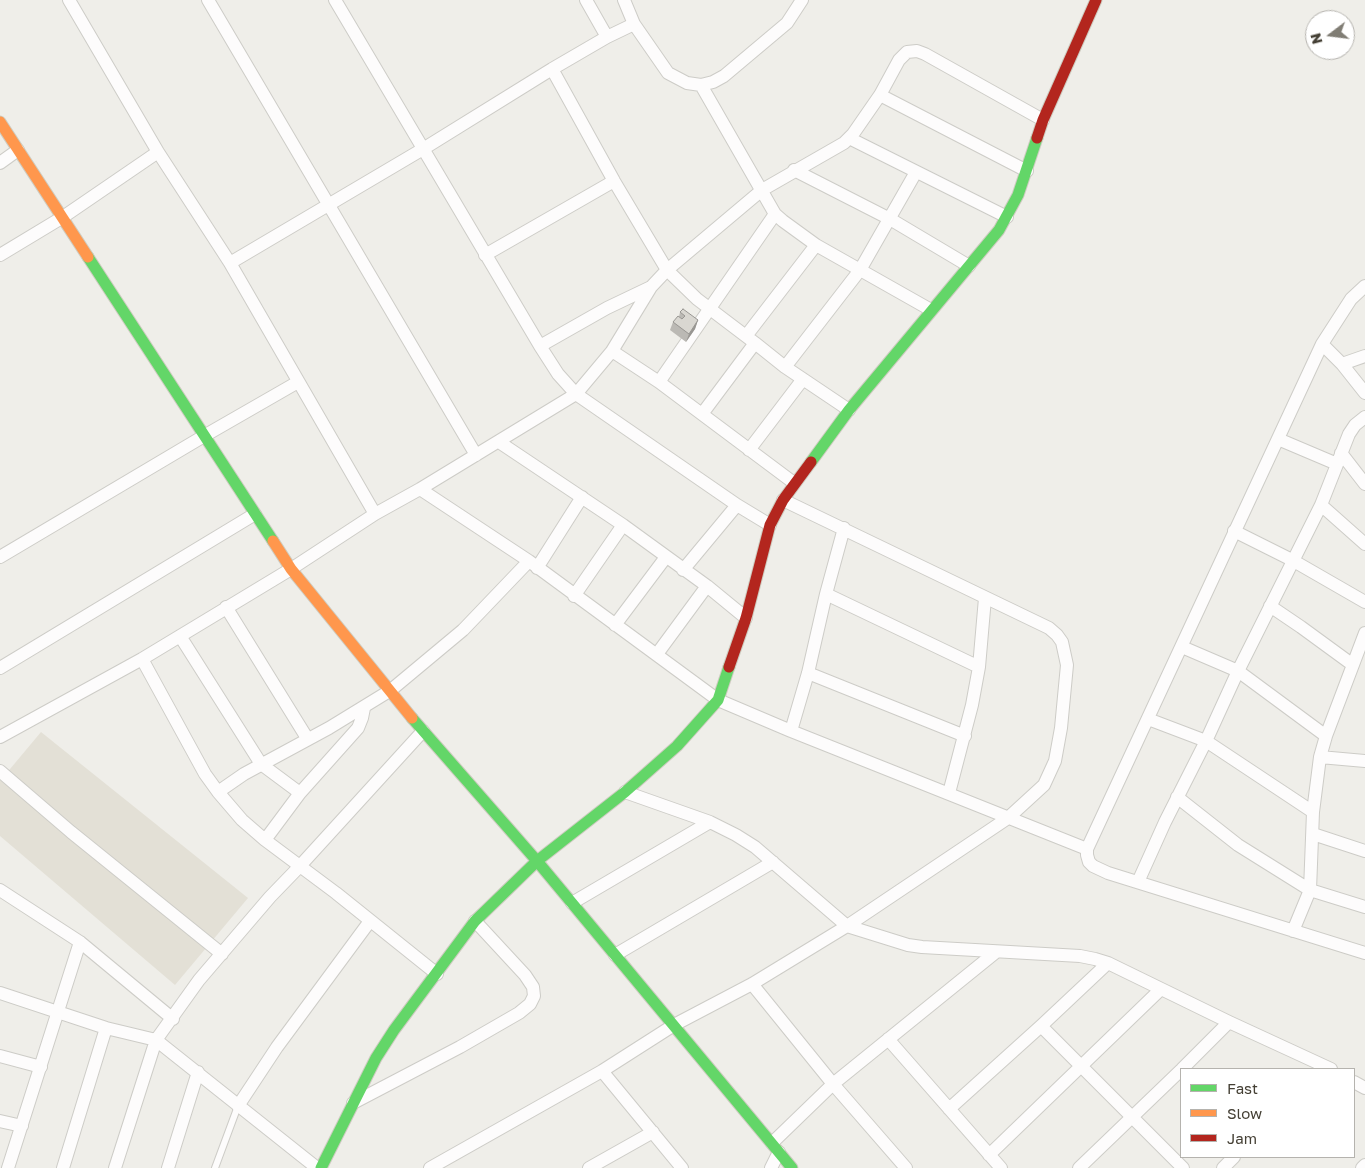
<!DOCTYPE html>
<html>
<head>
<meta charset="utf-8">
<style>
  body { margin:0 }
  #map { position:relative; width:1365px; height:1168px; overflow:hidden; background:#efeee9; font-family:"Golos Text",sans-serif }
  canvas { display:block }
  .legend { position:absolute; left:1180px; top:1068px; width:175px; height:90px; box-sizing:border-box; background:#fff; border:1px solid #b5b3ae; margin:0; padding:6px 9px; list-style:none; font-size:15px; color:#454035 }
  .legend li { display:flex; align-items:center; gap:10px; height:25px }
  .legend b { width:25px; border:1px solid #b5b3ae }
  .north { position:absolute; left:1305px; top:10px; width:50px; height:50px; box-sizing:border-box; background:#fff; border:1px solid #b5b3ae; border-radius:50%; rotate:255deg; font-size:14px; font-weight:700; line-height:20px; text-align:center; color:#454035 }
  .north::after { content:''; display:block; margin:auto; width:18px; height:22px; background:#807d74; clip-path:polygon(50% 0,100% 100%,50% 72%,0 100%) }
</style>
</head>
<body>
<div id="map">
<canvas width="1365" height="1168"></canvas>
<ul class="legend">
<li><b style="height:6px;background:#63d668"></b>Fast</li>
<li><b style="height:6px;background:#ff974d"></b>Slow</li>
<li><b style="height:6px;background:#b3261e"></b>Jam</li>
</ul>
<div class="north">N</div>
</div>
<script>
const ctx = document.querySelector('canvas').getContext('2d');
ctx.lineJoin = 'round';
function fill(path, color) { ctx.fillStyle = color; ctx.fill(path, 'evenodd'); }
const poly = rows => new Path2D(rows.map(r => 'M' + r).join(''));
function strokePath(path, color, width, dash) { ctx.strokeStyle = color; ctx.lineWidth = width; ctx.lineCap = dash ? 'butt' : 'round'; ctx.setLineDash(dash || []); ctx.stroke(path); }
const residential = poly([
  [41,732,248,898,175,985,0,836,0,781]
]);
const lane = poly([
  [215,1168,238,1106]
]);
const street = poly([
  [69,0,158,152,230,263,375,514],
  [208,0,476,455],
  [335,0,540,346,558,374,576,394,737,505,770,525],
  [586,0,607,37],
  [624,0,634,24,668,73,687,83,701,85,713,82,724,76,787,23,802,0],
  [552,69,614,181,667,270,697,299,755,343,785,367,849,410],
  [701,85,775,214,783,221,816,245,931,310],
  [880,95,1027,171],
  [849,138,1007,217],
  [0,163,18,150],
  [794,170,890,219,969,266],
  [0,255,63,217,158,152],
  [485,255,614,181],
  [230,263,423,149,552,69,607,37,634,24],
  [1365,286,1351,299,1322,344,1087,849,1087,855,1089,862,1093,866,1108,873,1365,953],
  [746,336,816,245],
  [1322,344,1342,364,1365,393],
  [540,346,607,308,651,287,667,270,762,190,844,143,853,134,880,95,899,60,907,52,917,51,925,54,1043,120],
  [612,351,659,382,794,483],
  [1342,364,1365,356],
  [785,367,860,270,916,172],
  [659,382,775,214],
  [702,414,755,343],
  [1278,439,1337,464],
  [499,442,623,525,707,586,746,618],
  [749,450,803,379],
  [1341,453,1365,484],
  [420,489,529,561,718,700,791,731,1087,849],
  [1321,505,1365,544],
  [1234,531,1292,560,1365,602],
  [0,557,204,436,298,382],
  [537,568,582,497],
  [683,570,737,505],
  [826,594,979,667],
  [574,596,623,525],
  [1270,606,1301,627,1353,665],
  [226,607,307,738],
  [615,625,666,557],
  [180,636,261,764,300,793],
  [1182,647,1238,671,1326,736],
  [657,654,707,586],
  [142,659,205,774,218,792,242,820,265,840,336,893,437,974],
  [0,668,255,514],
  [808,673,965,736],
  [1148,719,1206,741,1313,812],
  [791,731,808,673,826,594,844,528],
  [0,737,142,659,291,569,375,514,420,489,576,394,612,351,651,287],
  [1320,757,1365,761],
  [0,771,71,832,222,954],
  [218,792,244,774,329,728,391,690,463,630,529,561],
  [625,792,710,822,736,835,755,847,847,926,908,945,922,947,1080,956,1095,959,1108,963,1229,1022,1331,1069],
  [949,793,972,705,979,667,985,598],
  [1177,797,1238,845,1310,890,1365,907],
  [1313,834,1365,851],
  [265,840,300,793,358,728,362,718,364,708],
  [1138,882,1165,822,1206,741,1238,671,1321,505,1349,434,1355,425,1365,417],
  [0,890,80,942,173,1019],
  [572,903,710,822],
  [1293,931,1310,890,1313,812,1320,757,1326,736,1365,633],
  [615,955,773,862],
  [752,984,833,1084,906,1168],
  [0,993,106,1028,156,1040,317,1168],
  [1041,1026,1183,1168],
  [888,1039,1001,1168],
  [0,1056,41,1067],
  [1182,1069,1229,1022],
  [602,1071,682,1168],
  [1354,1082,1365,1088],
  [353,1103,460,1047,519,1013,530,1004,534,996,533,987,525,975,475,921],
  [238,1106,277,1047,370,921],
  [949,1109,1041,1026,1108,963],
  [0,1121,22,1126],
  [772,1143,833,1084,996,952],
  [989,1155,1161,989],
  [8,1168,80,942],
  [63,1168,106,1028],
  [115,1168,156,1040,199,980,270,897,299,867,423,731],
  [168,1168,198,1072],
  [430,1168,602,1071,674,1025,752,984,847,926,1008,818,1044,785,1055,761,1061,728,1067,665,1062,642,1057,635,1049,628,783,500],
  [589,1168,653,1132],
  [771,1168,779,1152],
  [1079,1168,1181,1070],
  [1223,1168,1234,1157],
  [1362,1168,1365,1165]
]);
const fast = poly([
  [88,257,273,541],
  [811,462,849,410,999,230,1018,195,1037,138],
  [412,718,537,861,792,1168],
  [321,1168,376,1058,394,1030,475,921,537,861,625,792,677,746,718,700,729,667]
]);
const slow = poly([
  [0,122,88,257],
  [273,541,291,569,412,718]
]);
const jam = poly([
  [1037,138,1043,120,1096,0],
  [729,667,746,618,770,525,783,500,811,462]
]);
const wall = poly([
  [680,312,698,320,695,329,686,342,670,330,673,322,679,317]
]);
const shadedWall = poly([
  [698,320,695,329,686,342,689,334]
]);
const building = poly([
  [683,309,698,320,689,334,673,322,678,316,682,319,685,316,680,312,683,309]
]);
fill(residential, '#e3e0d6');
strokePath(lane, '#cdccc7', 8);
strokePath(street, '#cdccc7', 14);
strokePath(fast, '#ceccc0', 13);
strokePath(slow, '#ceccc0', 13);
strokePath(jam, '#ceccc0', 13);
strokePath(lane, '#fdfcfc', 6);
strokePath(street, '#fdfcfc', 12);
strokePath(fast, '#63d668', 11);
strokePath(slow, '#ff974d', 11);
strokePath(jam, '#b3261e', 11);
fill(wall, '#bbb9b4');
fill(shadedWall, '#989692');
fill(building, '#d9d7d1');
strokePath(building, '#989692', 1);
</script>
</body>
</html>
